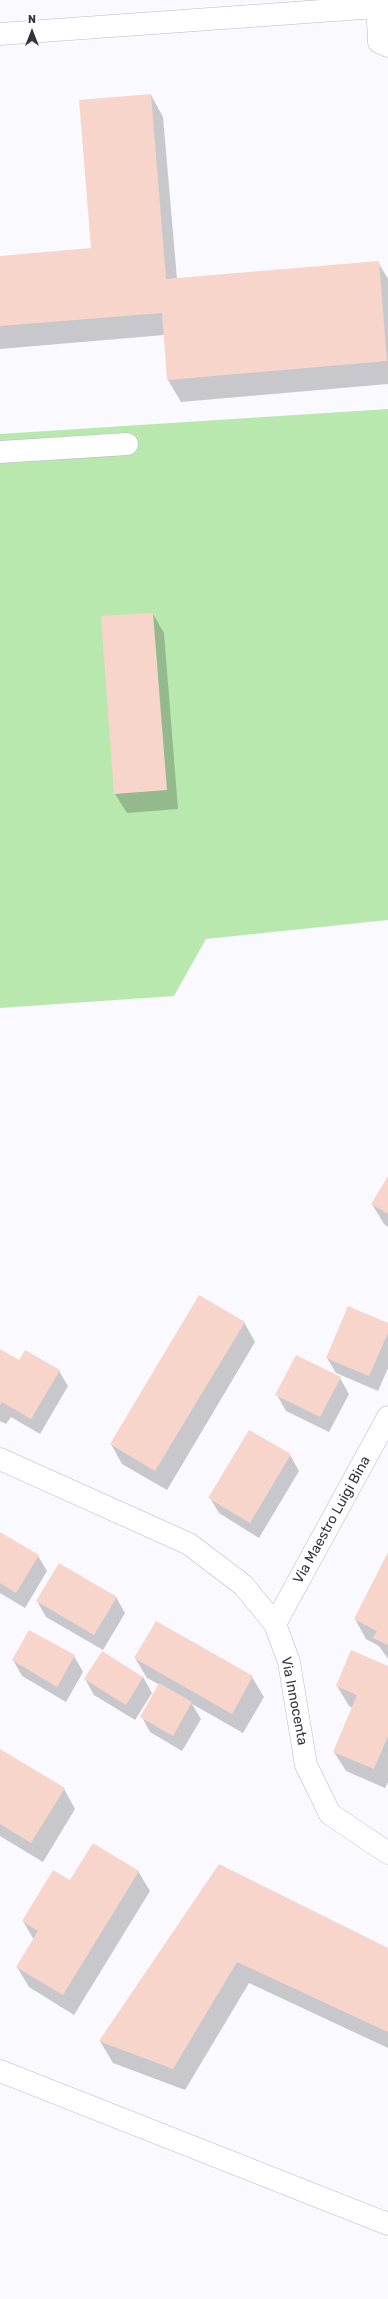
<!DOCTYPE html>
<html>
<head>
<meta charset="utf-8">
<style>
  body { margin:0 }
  #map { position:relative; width:388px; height:2299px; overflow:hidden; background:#faf9ff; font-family:Rubik,sans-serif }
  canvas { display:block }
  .north { position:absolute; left:12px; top:12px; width:40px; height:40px; -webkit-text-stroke:3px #fff; paint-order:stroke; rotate:0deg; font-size:11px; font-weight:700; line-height:16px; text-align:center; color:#35323e }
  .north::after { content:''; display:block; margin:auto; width:14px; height:18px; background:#35323e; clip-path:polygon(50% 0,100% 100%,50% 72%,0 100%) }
</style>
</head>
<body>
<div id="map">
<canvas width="388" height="2299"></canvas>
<div class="north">N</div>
</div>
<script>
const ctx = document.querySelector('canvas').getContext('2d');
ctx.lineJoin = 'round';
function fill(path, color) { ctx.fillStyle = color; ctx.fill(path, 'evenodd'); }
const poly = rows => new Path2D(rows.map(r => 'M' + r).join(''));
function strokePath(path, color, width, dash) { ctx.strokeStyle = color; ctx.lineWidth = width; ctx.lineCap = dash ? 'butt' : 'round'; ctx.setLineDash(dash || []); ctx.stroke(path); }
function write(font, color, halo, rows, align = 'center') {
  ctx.font = font + ' Rubik,sans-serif'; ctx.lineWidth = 3; ctx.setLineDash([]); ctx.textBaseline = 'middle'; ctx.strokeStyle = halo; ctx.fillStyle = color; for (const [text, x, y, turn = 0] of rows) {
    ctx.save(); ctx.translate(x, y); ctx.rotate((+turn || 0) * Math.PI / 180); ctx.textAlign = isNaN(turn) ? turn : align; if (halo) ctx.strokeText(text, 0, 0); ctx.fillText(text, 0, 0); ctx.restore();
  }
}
const green = poly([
  [388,409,388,920,206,939,174,996,0,1008,0,434]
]);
const shadow = poly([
  [151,95,163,117,177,279,378,262,388,279,388,384,181,402,168,380,164,335,0,349,0,257,92,249],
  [153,614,164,633,178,809,127,813,115,794],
  [388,1178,388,1227,384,1224,372,1204],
  [244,1322,255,1342,167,1490,122,1464,111,1444],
  [388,1324,388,1368,378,1391,336,1373,327,1358],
  [0,1350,19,1362,59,1371,68,1386,40,1434,11,1417,6,1424,0,1421],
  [340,1378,349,1394,329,1432,286,1411,277,1395],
  [290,1455,299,1471,259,1538,219,1513,210,1498],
  [0,1533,38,1556,47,1571,25,1608,0,1593],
  [388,1554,388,1659,379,1646,366,1639,355,1619],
  [116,1597,125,1613,103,1650,46,1617,37,1601],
  [30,1631,74,1656,83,1672,66,1702,22,1676,13,1660],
  [135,1658,252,1677,264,1697,243,1733,192,1704,201,1719,182,1751,150,1732,142,1717,160,1685,147,1678],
  [388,1667,388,1782,385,1788,346,1771,334,1752,353,1708,349,1706,337,1686],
  [143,1677,152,1693,135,1720,94,1695,85,1679],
  [0,1750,64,1789,75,1809,43,1862,0,1836],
  [219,1866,388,1949,388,2048,249,1983,185,2090,113,2063,100,2041],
  [138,1871,150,1891,74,2015,29,1987,17,1967,34,1940,23,1921,71,1882]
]);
const building = poly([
  [151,94,166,279,379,261,387,361,167,380,162,313,0,326,0,256,91,248,79,100],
  [153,613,167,790,114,794,101,616],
  [388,1176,388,1214,371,1204],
  [199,1295,245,1322,155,1471,110,1444],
  [348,1306,388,1323,388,1333,369,1376,326,1358],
  [0,1349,19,1360,25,1350,60,1370,31,1419,2,1402,0,1405],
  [296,1355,341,1377,320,1417,275,1395],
  [249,1430,291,1454,250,1523,208,1498],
  [0,1532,39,1555,16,1593,0,1583],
  [388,1552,388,1645,373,1638,377,1631,354,1619],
  [59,1563,117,1597,94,1635,36,1601],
  [156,1621,253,1676,232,1714,134,1658],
  [29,1630,75,1655,57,1687,12,1660],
  [351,1650,388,1666,388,1736,374,1769,333,1752,357,1695,336,1686],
  [102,1651,143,1677,126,1705,84,1679],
  [159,1683,192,1702,173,1736,140,1717],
  [0,1749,65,1788,31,1843,0,1824],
  [93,1843,139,1871,63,1995,16,1967,38,1931,22,1921,53,1870,70,1880],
  [219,1864,388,1948,388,2032,237,1962,173,2069,99,2041]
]);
const minor = poly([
  [377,0,379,42,388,46],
  [0,34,377,7],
  [0,452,127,444],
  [0,1459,189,1544,243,1585,275,1624,289,1662,306,1765,330,1814,388,1853],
  [275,1624,388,1417],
  [0,2071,388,2224]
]);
const streetNames = [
  ["Via Maestro Luigi Bina",332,1520,-61],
  ["Via Innocenta",294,1701,79]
];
fill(green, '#b9e8af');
fill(shadow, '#0003');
fill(building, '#f8d5ca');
strokePath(minor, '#bbb5d2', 23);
strokePath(minor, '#fff', 22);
write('14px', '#35323e', '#fff', streetNames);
</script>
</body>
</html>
